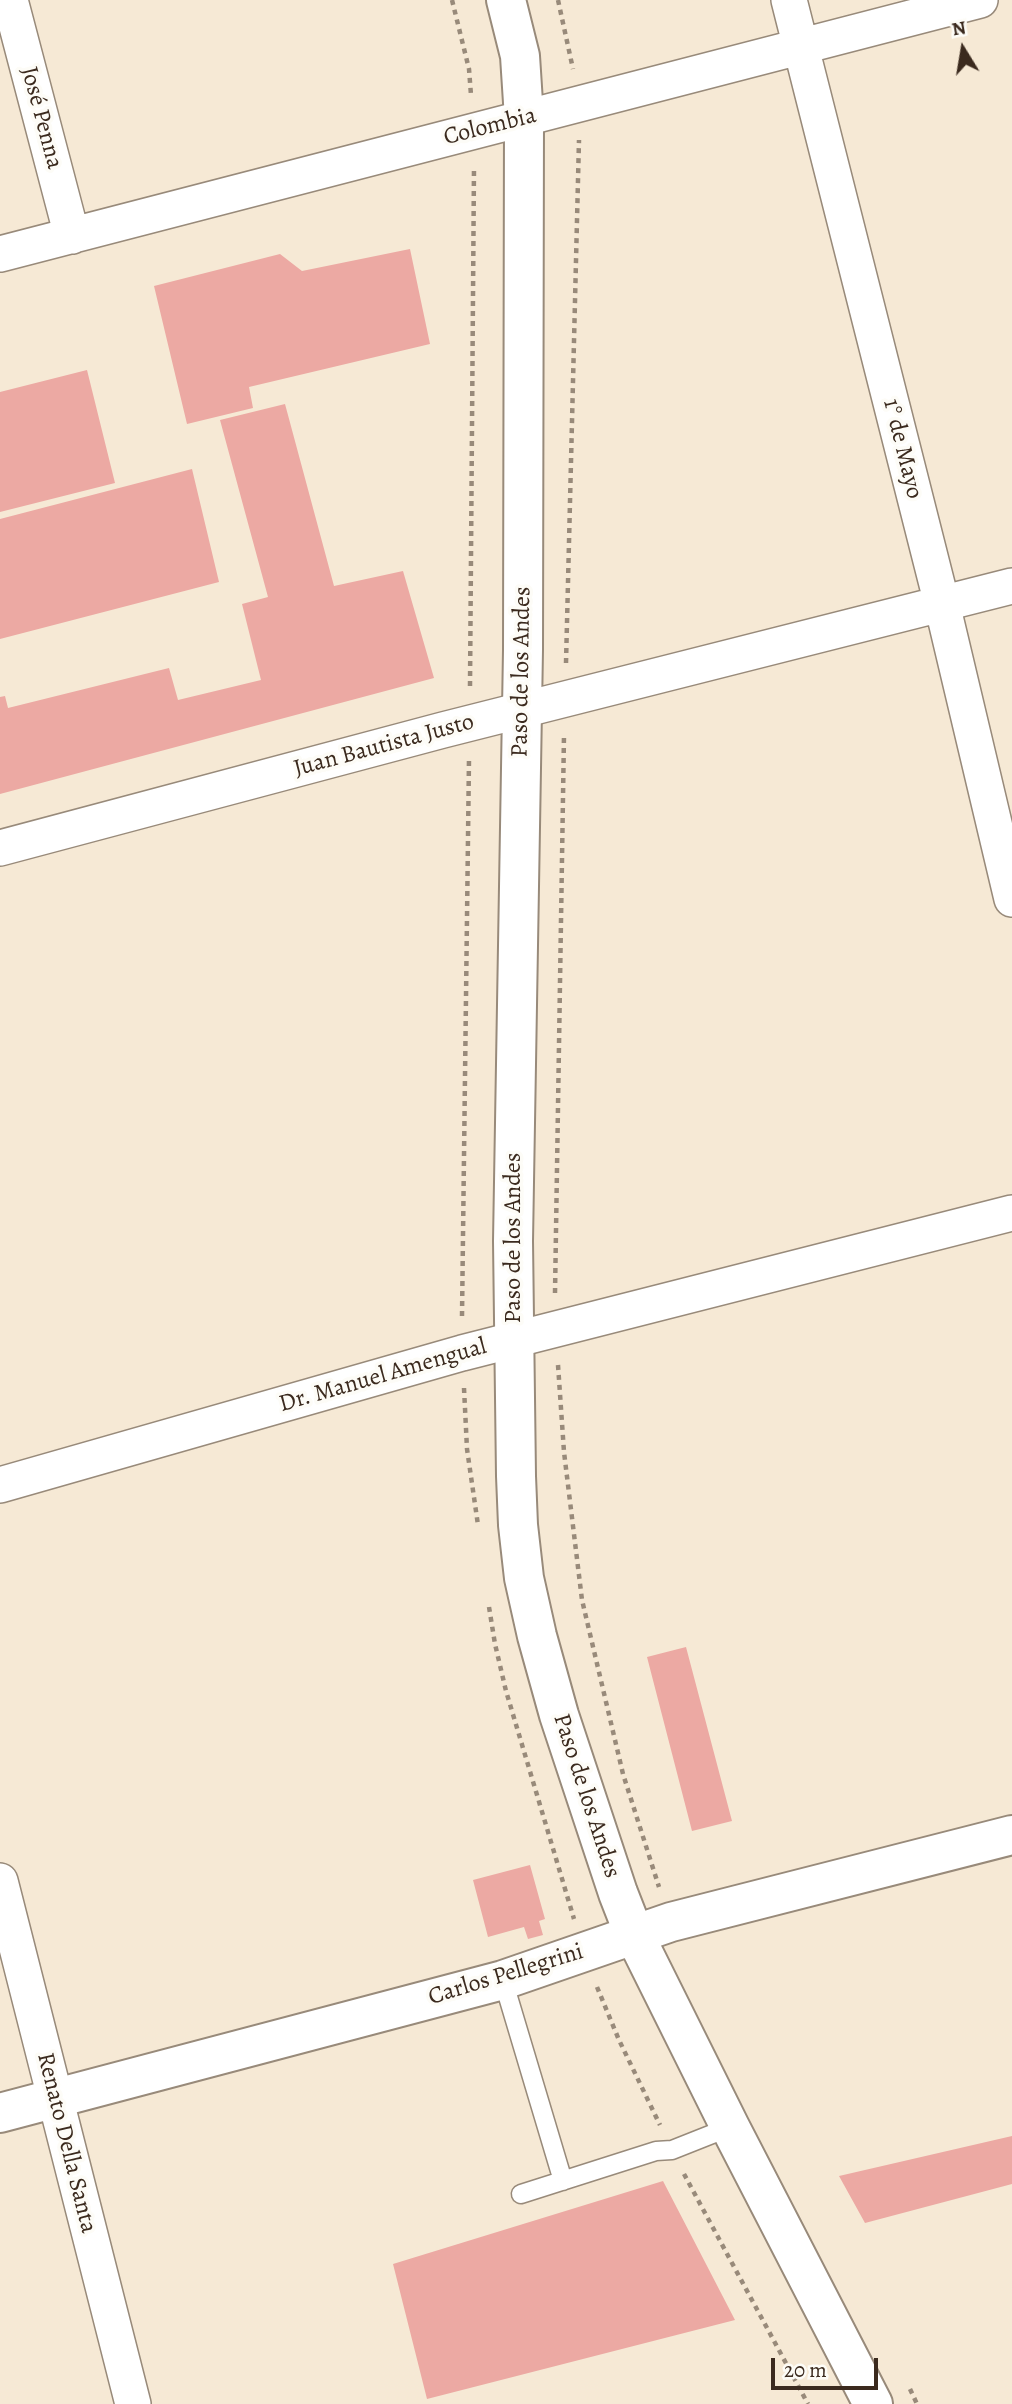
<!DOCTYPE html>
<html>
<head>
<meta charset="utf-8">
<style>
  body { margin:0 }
  #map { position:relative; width:1012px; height:2404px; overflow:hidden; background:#f6e9d5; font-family:Alegreya,serif }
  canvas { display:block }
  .north { position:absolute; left:928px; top:14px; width:70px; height:70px; -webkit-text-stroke:5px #fdfcf7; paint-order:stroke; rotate:349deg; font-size:19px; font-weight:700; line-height:28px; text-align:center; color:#3b2a1e }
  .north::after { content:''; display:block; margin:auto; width:24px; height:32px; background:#3b2a1e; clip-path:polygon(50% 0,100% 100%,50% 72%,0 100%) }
  .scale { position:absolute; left:771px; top:2358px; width:107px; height:32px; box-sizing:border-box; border:4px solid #3b2a1e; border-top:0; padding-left:9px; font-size:21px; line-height:24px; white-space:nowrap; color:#3b2a1e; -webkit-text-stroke:5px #fdfcf7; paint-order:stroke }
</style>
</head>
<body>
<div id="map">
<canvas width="1012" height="2404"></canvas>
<div class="north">N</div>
<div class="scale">20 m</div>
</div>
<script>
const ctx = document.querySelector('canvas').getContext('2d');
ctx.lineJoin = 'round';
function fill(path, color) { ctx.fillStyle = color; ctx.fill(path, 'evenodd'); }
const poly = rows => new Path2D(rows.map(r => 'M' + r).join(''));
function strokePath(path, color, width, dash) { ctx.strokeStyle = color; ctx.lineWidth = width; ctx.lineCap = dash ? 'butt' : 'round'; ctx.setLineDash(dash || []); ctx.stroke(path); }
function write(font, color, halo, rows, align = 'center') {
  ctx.font = font + ' Alegreya,serif'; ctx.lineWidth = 7; ctx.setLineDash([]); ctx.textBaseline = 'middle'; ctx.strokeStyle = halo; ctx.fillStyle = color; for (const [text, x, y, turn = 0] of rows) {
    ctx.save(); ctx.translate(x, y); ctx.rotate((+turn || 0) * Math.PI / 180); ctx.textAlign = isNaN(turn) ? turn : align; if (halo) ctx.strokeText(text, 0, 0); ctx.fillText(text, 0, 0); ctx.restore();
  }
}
const building = poly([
  [410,249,430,344,249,387,253,408,187,424,154,286,280,254,302,271],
  [87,370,115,483,0,512,0,392],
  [285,404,334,586,403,571,434,678,0,794,0,697,5,696,8,708,169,668,178,700,261,680,242,604,268,597,220,420],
  [192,469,219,582,0,639,0,519],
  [686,1647,732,1821,692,1831,647,1657],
  [530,1865,545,1919,539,1921,543,1935,528,1939,524,1927,488,1937,473,1880],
  [1012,2136,1012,2184,865,2223,839,2176],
  [663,2181,735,2320,427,2399,393,2264]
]);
const path = poly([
  [452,0,469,69,471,95],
  [558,0,573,69],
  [566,663,579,140],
  [470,686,474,167],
  [555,1293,564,735],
  [462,1316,469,758],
  [558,1365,564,1452,582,1600,623,1774,659,1887],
  [464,1388,467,1449,478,1525],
  [489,1607,495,1644,506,1691,574,1919],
  [597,1987,619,2040,660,2125],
  [684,2174,808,2404],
  [910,2389,917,2404]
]);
const lane = poly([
  [503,1980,563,2181],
  [521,2194,656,2151,672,2150,730,2127]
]);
const street = poly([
  [10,0,72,236],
  [789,0,942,604,1012,899],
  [0,254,980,0],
  [0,848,443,730,1012,586],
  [0,1485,462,1353,1012,1213],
  [0,1881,133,2404]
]);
const secondary = poly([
  [506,0,520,56,524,118,523,650,513,1241,516,1476,518,1525,524,1578,537,1636,559,1715,618,1893,634,1934,730,2127,873,2404],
  [0,2113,503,1980,671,1922,1012,1835]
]);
const streetNames = [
  ["José Penna",41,118,75],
  ["Colombia",490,127,-14],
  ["1° de Mayo",902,449,76],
  ["Paso de los Andes",522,672,-89],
  ["Juan Bautista Justo",384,746,-15],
  ["Paso de los Andes",514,1238,-90],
  ["Dr. Manuel Amengual",383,1376,-16],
  ["Paso de los Andes",586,1796,72],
  ["Carlos Pellegrini",506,1975,-17],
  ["Renato Della Santa",66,2143,76]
];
fill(building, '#eca9a3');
strokePath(lane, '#988a7a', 21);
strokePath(street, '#988a7a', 38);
strokePath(secondary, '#988a7a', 42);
strokePath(path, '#988a7a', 4.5, [5, 5]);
strokePath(lane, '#fff', 18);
strokePath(street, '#fff', 35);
strokePath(secondary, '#fff', 38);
write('24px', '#3b2a1e', '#fdfcf7', streetNames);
</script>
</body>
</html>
